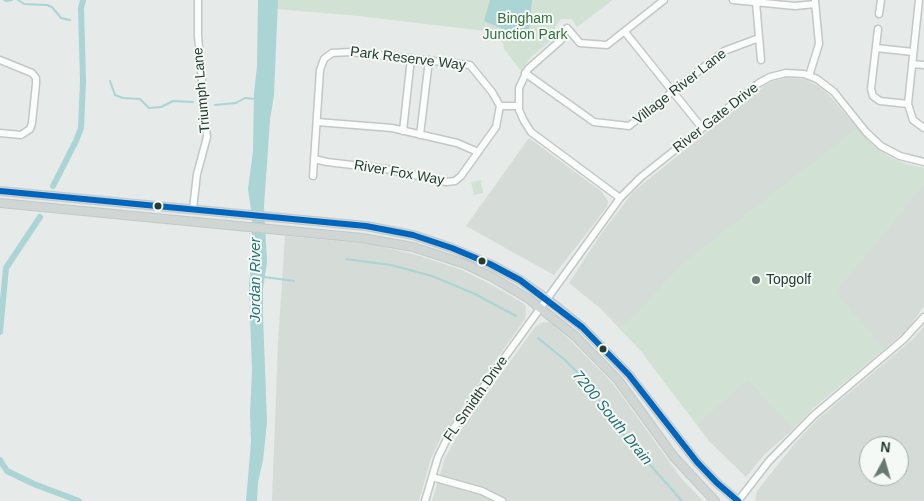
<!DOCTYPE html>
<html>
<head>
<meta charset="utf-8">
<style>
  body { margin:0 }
  #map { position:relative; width:924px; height:501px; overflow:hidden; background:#e6eae8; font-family:Helvetica,sans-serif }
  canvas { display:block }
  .north { position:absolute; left:859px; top:436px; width:50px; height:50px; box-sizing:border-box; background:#f5f9f6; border:1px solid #a2ada8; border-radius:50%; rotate:6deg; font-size:14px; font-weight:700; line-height:20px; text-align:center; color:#253c33 }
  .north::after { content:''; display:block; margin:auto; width:18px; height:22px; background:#697972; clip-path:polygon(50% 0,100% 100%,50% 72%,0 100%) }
</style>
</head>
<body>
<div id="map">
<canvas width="924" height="501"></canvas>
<div class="north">N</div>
</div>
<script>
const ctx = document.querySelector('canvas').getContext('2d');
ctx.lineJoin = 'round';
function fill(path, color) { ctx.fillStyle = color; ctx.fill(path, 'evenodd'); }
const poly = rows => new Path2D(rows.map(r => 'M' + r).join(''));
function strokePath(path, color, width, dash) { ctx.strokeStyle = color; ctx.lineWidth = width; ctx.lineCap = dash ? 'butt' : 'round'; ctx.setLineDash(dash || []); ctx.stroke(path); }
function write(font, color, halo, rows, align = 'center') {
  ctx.font = font + ' Helvetica,sans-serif'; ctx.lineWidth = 4; ctx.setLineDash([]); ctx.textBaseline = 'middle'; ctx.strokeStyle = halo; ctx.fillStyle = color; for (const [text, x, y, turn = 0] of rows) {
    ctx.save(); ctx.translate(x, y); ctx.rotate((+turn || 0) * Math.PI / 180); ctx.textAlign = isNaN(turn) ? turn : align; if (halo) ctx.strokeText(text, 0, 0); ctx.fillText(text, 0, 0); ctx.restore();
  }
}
const built = poly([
  [786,78,804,79,818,86,827,93,874,147,894,160,906,164,924,168,924,306,908,329,812,409,790,432,764,455,746,477,709,441,641,351,600,308,569,283,601,234,633,192,764,86,774,81],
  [529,138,602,192,608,201,607,206,594,224,554,275,466,226],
  [285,236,371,244,417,255,462,270,488,283,523,303,526,307,525,319,441,437,431,458,419,501,272,501,278,343],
  [547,322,551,323,571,341,602,372,614,385,681,478,703,501,432,501,445,458,457,436,535,327,541,323],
  [924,326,924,501,755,501,757,491,796,442,817,420,913,339],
  [869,446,899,446,899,476,869,476]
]);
const green = poly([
  [277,0,613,0,577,27,572,19,561,19,555,27,555,37,531,57,521,71,504,49,503,43,496,37,485,31,358,16,277,9],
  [856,129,867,141,885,155,906,164,924,168,924,185,836,292,884,349,812,409,793,428,747,380,697,425,641,351,620,328,642,307,683,263],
  [481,180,483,193,474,195,471,182]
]);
const water = poly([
  [258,0,278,0,274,95,270,120,264,206,267,262,263,289,263,315,267,422,263,460,258,482,257,501,246,501,251,442,250,413,252,371,249,284,252,260,252,217,248,189,253,151,254,93,257,66],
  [490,0,532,0,529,32,505,30,484,21]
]);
const stream = poly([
  [4,0,7,1,12,0],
  [18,0,24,4,47,5,52,7,61,18,70,20],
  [110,81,115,95,123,98,140,99,149,108,161,107,173,101,193,102],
  [215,105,236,103,245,98,256,99],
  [346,259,391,265,432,276,475,294,516,316],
  [264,277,294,281],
  [538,338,565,360,585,380,620,431,682,501]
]);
const canal = poly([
  [53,186,76,141,81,128,83,81,81,8,83,0],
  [0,332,6,268,40,217],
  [0,460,7,471,34,484,79,501]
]);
const minor = poly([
  [733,0,795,6,815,4],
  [919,0,908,104,913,120,924,128],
  [756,2,761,60],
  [879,14,881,0],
  [878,29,871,89,873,96,880,101,908,104],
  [625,32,702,128],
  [876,48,913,52],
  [0,60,32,73,36,78,36,84,32,123,30,129,21,135,0,133],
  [912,64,924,65],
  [525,73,594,122,629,126,724,51,759,38],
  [809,76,819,44,815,1],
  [500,106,519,106],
  [317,122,392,128,457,143,478,152],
  [403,131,411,58],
  [420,135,429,60],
  [314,159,327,162,386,169,446,182,455,181,461,176,496,127,500,106],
  [313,176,320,70,324,59,332,53,350,52,470,65,492,92,500,106],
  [620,198,531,132,524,121,519,110,519,88,528,69,561,40,567,28,580,43,607,45,664,0],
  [193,209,197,174,207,137,198,36,198,0],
  [432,477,482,491,502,501],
  [425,501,438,457,450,433,620,198,641,177,759,83,770,77,786,73,804,74,817,79,834,92,866,132,881,146,900,156,924,162],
  [738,501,769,461,813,416,904,339,924,317]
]);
const major = poly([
  [0,191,366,226,413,235,452,248,490,264,520,280,547,299,582,327,629,375,697,462,717,483,738,501],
  [0,203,362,238,413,247,465,264,492,277,529,299,575,336,618,380,674,457,715,501]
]);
const bus1 = poly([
  [0,191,366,226,413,235,452,248,490,264,520,280,582,327,629,375,697,462,717,483,738,501]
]);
const markers = [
  [158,206,4.5,"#253c33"],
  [482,261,4.5,"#253c33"],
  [756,280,5,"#697972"],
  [603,349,4.5,"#253c33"]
];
const parkNames = [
  ["Bingham",525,19],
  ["Junction Park",525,35]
];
const streetNames = [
  ["Park Reserve Way",408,59,7],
  ["Village River Lane",680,87,-38],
  ["Triumph Lane",202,90,-95],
  ["River Gate Drive",716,118,-38],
  ["River Fox Way",399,173,10],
  ["FL Smidth Drive",476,399,-55]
];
const poiNames = [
  ["Topgolf",766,280]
];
const waterNames = [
  ["Jordan River",256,280,-90],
  ["7200 South Drain",612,418,51]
];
fill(built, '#d5dbd7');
fill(green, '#d1e2d4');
fill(water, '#abd4d4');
strokePath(stream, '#abd4d4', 2);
strokePath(canal, '#abd4d4', 6);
strokePath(minor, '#c3c7c5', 9);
strokePath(major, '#c2c9c6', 10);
strokePath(minor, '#fbfcfc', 6);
strokePath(major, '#cfd6d3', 8);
strokePath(bus1, '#0065bd', 6);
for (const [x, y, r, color] of markers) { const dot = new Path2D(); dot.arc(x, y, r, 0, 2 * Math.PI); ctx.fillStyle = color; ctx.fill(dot); strokePath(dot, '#f5f9f6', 2); }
write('14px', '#337042', '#f5f9f6', parkNames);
write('14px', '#253c33', '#f5f9f6', streetNames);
write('14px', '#253c33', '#f5f9f6', poiNames, 'left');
write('italic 15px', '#257173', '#f5f9f6', waterNames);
</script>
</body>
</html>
